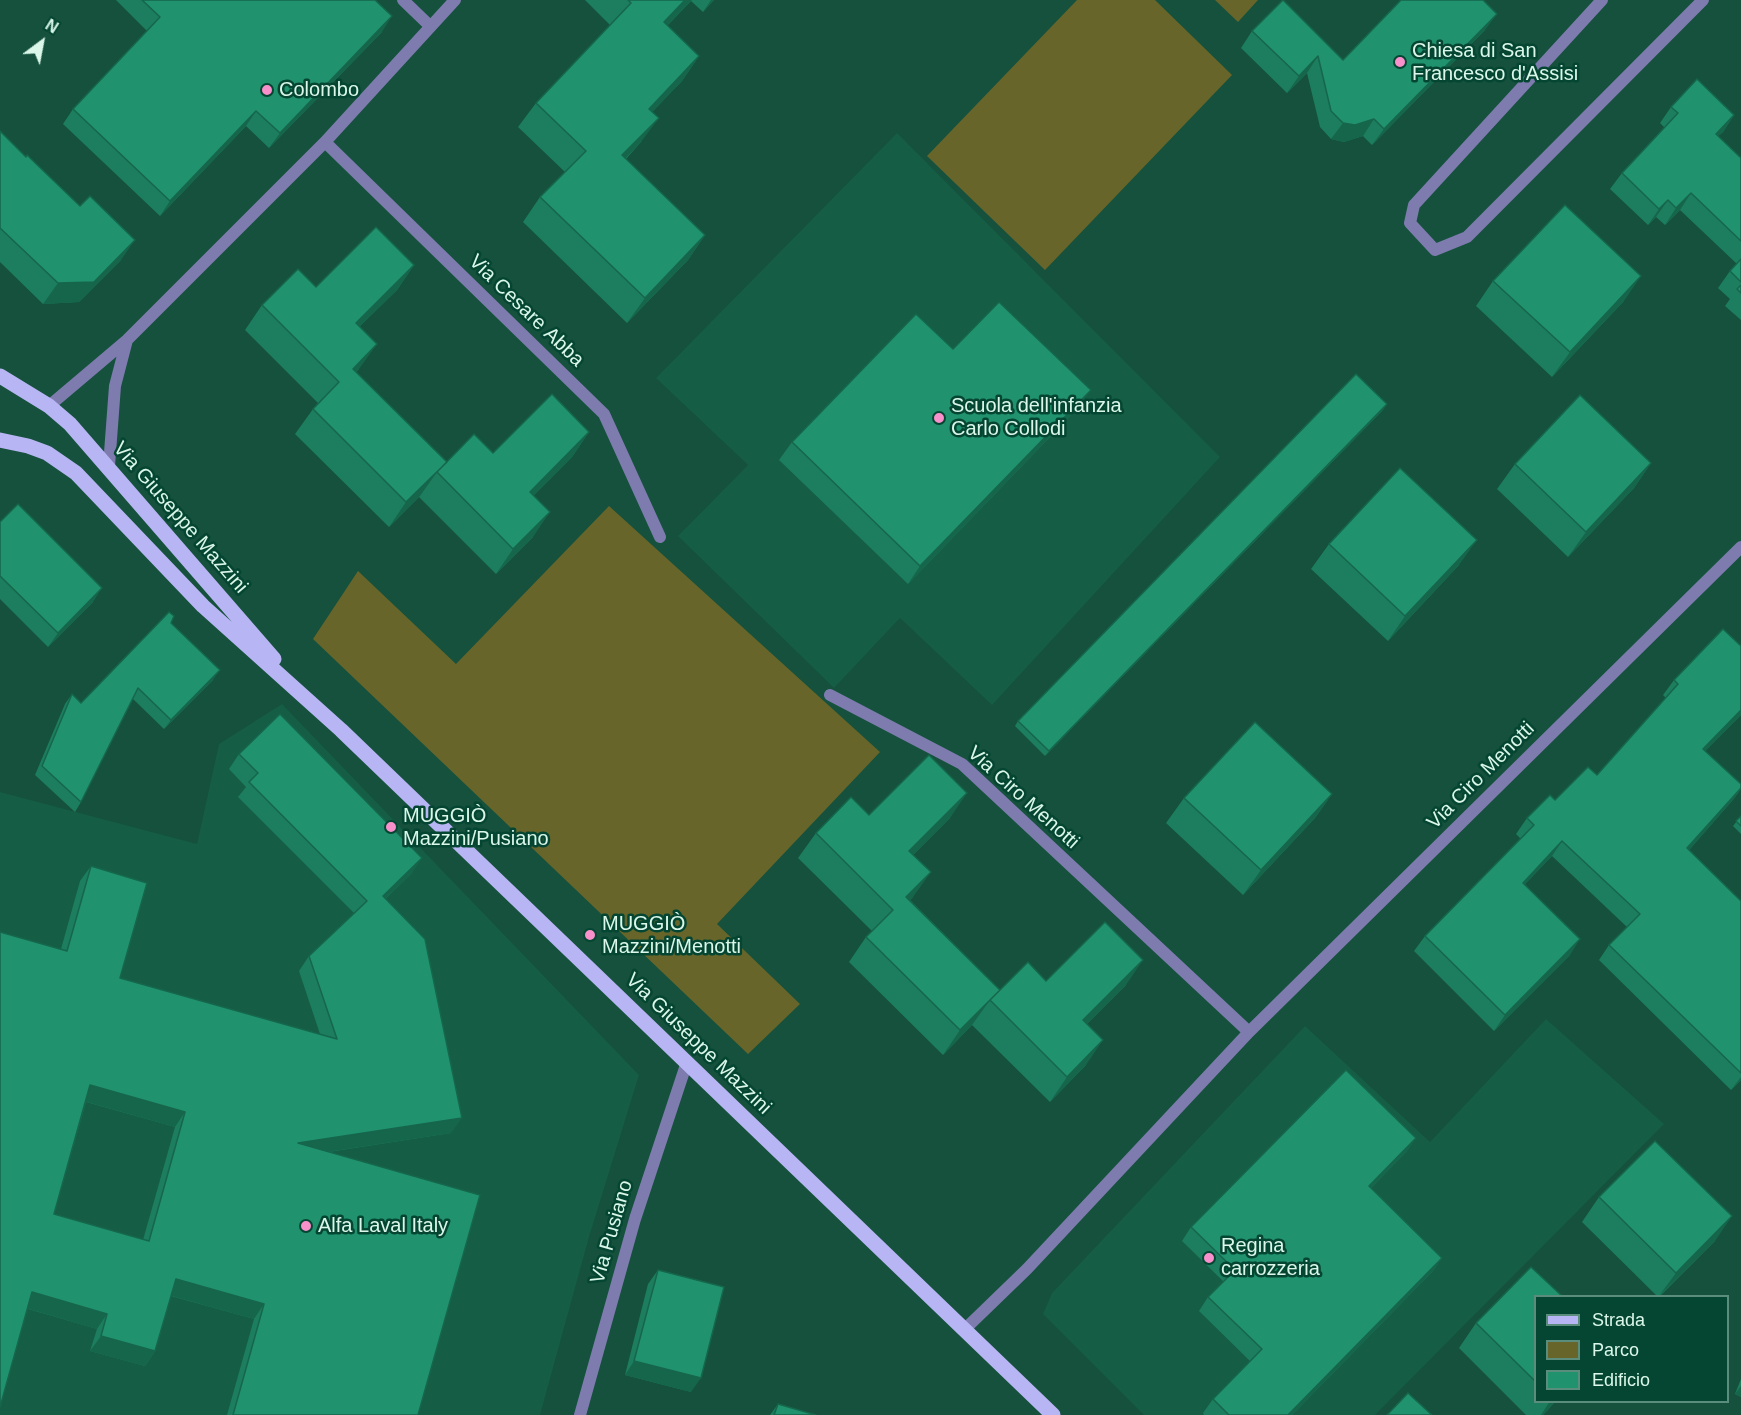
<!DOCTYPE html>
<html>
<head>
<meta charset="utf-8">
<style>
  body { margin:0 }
  #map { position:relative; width:1741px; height:1415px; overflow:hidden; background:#15513c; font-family:Arial,sans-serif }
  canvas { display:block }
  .legend { position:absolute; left:1534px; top:1295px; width:195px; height:108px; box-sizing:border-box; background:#054632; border:2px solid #5a8d7c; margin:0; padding:8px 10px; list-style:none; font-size:18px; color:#daf7ea }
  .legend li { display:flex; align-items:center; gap:12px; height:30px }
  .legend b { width:30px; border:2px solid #5a8d7c }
  .north { position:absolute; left:12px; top:12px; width:60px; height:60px; -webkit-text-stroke:4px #054632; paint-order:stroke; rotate:32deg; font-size:16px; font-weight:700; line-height:24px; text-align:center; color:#daf7ea }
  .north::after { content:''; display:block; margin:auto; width:21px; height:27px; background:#daf7ea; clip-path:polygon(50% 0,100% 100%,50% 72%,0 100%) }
</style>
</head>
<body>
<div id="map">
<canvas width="1741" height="1415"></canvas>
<ul class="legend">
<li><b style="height:8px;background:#b8b5f4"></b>Strada</li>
<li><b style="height:16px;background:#68652b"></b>Parco</li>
<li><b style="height:16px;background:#20926d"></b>Edificio</li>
</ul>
<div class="north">N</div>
</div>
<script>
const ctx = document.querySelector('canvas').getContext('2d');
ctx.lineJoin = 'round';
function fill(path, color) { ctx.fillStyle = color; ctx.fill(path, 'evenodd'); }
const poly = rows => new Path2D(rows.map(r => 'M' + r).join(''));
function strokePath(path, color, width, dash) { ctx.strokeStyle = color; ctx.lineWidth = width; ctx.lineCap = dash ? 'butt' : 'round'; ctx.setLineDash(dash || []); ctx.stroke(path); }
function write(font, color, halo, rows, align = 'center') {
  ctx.font = font + ' Arial,sans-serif'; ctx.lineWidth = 5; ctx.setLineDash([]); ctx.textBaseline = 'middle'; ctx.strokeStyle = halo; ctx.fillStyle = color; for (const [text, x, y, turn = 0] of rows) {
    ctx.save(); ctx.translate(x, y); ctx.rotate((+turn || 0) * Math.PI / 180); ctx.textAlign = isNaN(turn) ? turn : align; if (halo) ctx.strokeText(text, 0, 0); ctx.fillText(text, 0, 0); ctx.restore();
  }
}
const built = poly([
  [897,133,1220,457,992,705,900,618,834,688,678,536,748,465,656,378],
  [282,704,639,1075,589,1237,540,1415,0,1415,0,792,197,844,219,744],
  [1546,1019,1664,1124,1375,1415,1144,1415,1043,1314,1052,1293,1305,1026,1430,1142]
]);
const green = poly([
  [1077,0,1155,0,1232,75,1045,270,927,156],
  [1215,0,1258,0,1238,22],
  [609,506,880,752,717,924,800,1004,748,1054,313,639,358,571,456,664]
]);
const street = poly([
  [403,0,430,26],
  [1602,0,1414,205,1410,223,1435,250,1467,237,1703,0],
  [325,142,604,414,660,537],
  [49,406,127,340,325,142,455,0],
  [109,466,115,386,127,340],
  [830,695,962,764,1249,1032,1741,547],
  [964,1330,1027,1269,1249,1032],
  [580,1415,635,1219,687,1062]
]);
const primary = poly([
  [0,376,49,406,70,424,274,659],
  [0,440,28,446,47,453,76,473,203,606,341,730,1053,1415]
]);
const wall = poly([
  [116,0,375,0,382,32,269,148,246,126,160,216,63,124,73,109,147,31],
  [585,0,714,0,703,12,691,1,667,26,699,56,682,81,652,112,641,142,626,159,705,235,688,260,627,323,523,222,540,197,565,172,518,127,536,103,610,25],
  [1485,30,1372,145,1363,136,1344,142,1331,139,1320,127,1307,73,1287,93,1241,48,1252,31,1343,60],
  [1671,107,1734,115,1723,132,1718,136,1741,158,1741,320,1725,306,1730,299,1718,288,1730,271,1737,264,1680,210,1665,225,1656,217,1648,225,1610,189,1622,173,1665,128,1660,123],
  [0,131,121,260,79,302,43,304,0,262],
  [414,265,397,290,359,327,359,369,356,372,447,462,493,453,589,432,572,457,533,496,533,537,496,574,419,497,420,496,389,527,295,434,313,409,318,403,245,330,262,305,316,287],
  [1493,281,1624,301,1552,377,1476,306],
  [953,349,1078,408,908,584,779,460,792,442],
  [1384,409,1045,756,1015,726,1018,721],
  [1651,463,1634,488,1568,557,1497,489,1515,464],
  [0,522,93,602,48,647,0,599],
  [1329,544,1459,565,1388,641,1311,569],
  [171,623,213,680,164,729,133,699,81,802,75,812,35,775,65,704,72,694,81,703],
  [1741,646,1741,715,1705,751,1741,784,1741,789,1732,801,1689,850,1741,901,1741,1080,1731,1090,1599,960,1609,945,1627,927,1552,856,1525,884,1570,955,1494,1031,1414,951,1425,936,1521,839,1516,834,1527,818,1597,775,1666,698,1663,695,1674,680],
  [239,754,412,873,385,899,451,1133,329,1152,418,1415,227,1415,254,1319,171,1296,155,1351,145,1366,90,1351,97,1329,28,1309,61,949,80,881,91,866,120,978,320,1034,299,971,309,956,354,913,238,797,246,787,229,769],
  [86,1102,175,1127,143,1240,54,1214],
  [1332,794,1315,818,1243,895,1166,823,1184,798],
  [869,815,950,818,913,855,913,897,910,900,1000,990,1046,981,1126,985,1087,1024,1086,1065,1050,1102,972,1025,943,1055,849,962,866,937,872,931,798,858,816,833],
  [1741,816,1741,834,1733,826],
  [1416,1138,1406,1152,1371,1188,1442,1258,1432,1272,1292,1415,1204,1415,1203,1413,1213,1399,1250,1361,1199,1311,1208,1297,1224,1282,1182,1241,1191,1227],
  [1599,1197,1715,1241,1660,1296,1657,1296,1582,1222],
  [658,1270,691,1392,625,1375,648,1284],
  [1536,1296,1536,1401,1556,1401,1543,1415,1526,1415,1459,1348,1476,1323],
  [1741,1379,1741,1397,1735,1394],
  [778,1404,816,1415,770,1415]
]);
const shadedWall = poly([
  [685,0,692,0,646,47,664,22],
  [711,0,714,0,703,12],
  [1497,14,1485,30,1372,145,1384,129],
  [392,16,382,32,269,148,280,133],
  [699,56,682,81,631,134,649,109],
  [1318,56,1307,73,1287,93,1299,76],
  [256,111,246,126,160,216,170,201],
  [1734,115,1723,132,1704,150,1716,134],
  [659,118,641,142,605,180,622,155],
  [1374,119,1363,136,1344,142,1331,139,1343,123],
  [1691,193,1680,210,1665,225,1676,208],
  [1668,200,1656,217,1648,225,1659,209],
  [705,235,688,260,627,323,645,298],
  [135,240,121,260,79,302,43,304,58,283],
  [414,265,397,290,338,348,356,323],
  [1641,276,1624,301,1552,377,1570,352],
  [377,344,359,369,335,393,353,369],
  [1091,390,1078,408,908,584,920,566],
  [1387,404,1384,409,1045,756,1049,751],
  [589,432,572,457,512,517,530,492],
  [1651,463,1634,488,1568,557,1586,532],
  [437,472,420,496,389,527,406,502],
  [550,512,533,537,496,574,513,549],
  [1477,540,1459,565,1388,641,1405,616],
  [102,588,93,602,48,647,58,633],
  [220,670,213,680,164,729,171,720],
  [1741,710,1741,715,1692,765,1703,749],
  [1741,788,1732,801,1677,864,1687,848],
  [967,793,950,818,892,876,909,851],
  [1332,794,1315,818,1243,895,1261,870],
  [1562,841,1552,856,1512,898,1523,883],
  [422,858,412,873,372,911,383,896],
  [931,872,913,897,889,921,906,897],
  [1580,939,1570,955,1494,1031,1505,1015],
  [1143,960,1126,985,1066,1045,1083,1020],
  [990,1000,972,1025,943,1055,960,1030],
  [1103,1040,1086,1065,1050,1102,1067,1077],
  [1741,1077,1741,1080,1731,1090],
  [90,1085,185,1112,175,1127,80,1100],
  [462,1118,451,1133,288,1158,298,1143],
  [1416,1138,1406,1152,1359,1200,1369,1186],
  [1732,1216,1715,1241,1659,1296,1676,1273],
  [1442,1258,1432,1272,1292,1415,1288,1415],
  [176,1279,264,1304,254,1319,165,1294],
  [32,1292,107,1314,97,1329,22,1307],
  [101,1336,155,1351,145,1366,90,1351],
  [634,1361,701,1378,691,1392,625,1375],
  [1741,1386,1741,1397,1735,1394],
  [1550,1401,1556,1401,1543,1415,1541,1415]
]);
const building = poly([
  [142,0,375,0,392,16,280,133,256,111,170,201,73,109,160,17,142,0],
  [628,0,685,0,664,22,699,56,649,109,659,118,622,155,705,235,645,298,540,197,586,151,536,103,631,3,628,0],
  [1283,0,1343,60,1401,0,1483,0,1497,14,1384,129,1374,119,1355,125,1343,123,1331,111,1318,56,1299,76,1252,31,1283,0],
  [1697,79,1734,115,1716,134,1741,158,1741,241,1691,193,1676,208,1668,200,1659,209,1622,173,1678,113,1671,107,1697,79],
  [0,131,26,157,27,155,80,206,90,196,135,240,94,282,58,283,0,228,0,131],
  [1565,205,1641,276,1570,352,1493,281,1565,205],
  [376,227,414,265,356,323,377,344,353,369,447,462,406,502,313,409,339,382,262,305,298,269,316,287,376,227],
  [1741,259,1741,282,1730,271,1741,259],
  [1741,285,1741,293,1737,289,1741,285],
  [999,302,1091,390,920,566,792,442,916,314,953,349,999,302],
  [1356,374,1387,404,1049,751,1018,721,1356,374],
  [552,394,589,432,530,492,550,512,513,549,437,472,474,434,493,453,552,394],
  [1580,395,1651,463,1586,532,1515,464,1580,395],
  [1400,468,1477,540,1405,616,1329,544,1400,468],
  [18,504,102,588,58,633,0,576,0,522,18,504],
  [169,612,174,616,171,623,220,670,171,720,138,688,81,802,42,766,72,694,81,703,169,612],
  [1723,629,1741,646,1741,710,1703,749,1741,784,1741,788,1687,848,1741,901,1741,1073,1609,945,1640,914,1562,841,1523,883,1580,939,1505,1015,1425,936,1534,825,1527,818,1550,795,1555,800,1588,767,1597,775,1678,684,1674,680,1723,629],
  [280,714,422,858,383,896,425,939,462,1118,298,1143,480,1195,418,1415,233,1415,264,1304,176,1279,155,1351,101,1336,107,1314,32,1292,0,1407,0,932,67,951,91,866,147,883,120,978,337,1039,309,956,367,901,249,782,258,773,239,754,280,714],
  [90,1085,185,1112,149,1241,54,1214,90,1085],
  [1255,722,1332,794,1261,870,1184,798,1255,722],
  [929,755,967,793,909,851,931,872,906,897,1000,990,960,1030,866,937,893,910,816,833,851,797,869,815,929,755],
  [1741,816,1741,826,1736,821,1741,816],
  [1105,922,1143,960,1083,1020,1103,1040,1067,1077,990,1000,1028,962,1046,981,1105,922],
  [1346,1070,1416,1138,1369,1186,1442,1258,1288,1415,1229,1415,1213,1399,1262,1349,1208,1297,1235,1270,1191,1227,1346,1070],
  [1655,1141,1732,1216,1676,1273,1599,1197,1655,1141],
  [1531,1267,1562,1296,1536,1296,1536,1382,1476,1323,1531,1267],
  [658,1270,724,1287,701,1378,634,1361,658,1270],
  [1408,1393,1432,1415,1387,1415,1408,1393],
  [778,1404,816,1415,774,1415,778,1404]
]);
const markers = [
  [1400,62,6,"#f890cb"],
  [267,90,6,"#f890cb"],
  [939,418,6,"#f890cb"],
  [391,827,6,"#f890cb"],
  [590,935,6,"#f890cb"],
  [306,1226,6,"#f890cb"],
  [1209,1258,6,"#f890cb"]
];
const poiNames = [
  ["Chiesa di San",1412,51],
  ["Francesco d'Assisi",1412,74],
  ["Colombo",279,90],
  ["Scuola dell'infanzia",951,406],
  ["Carlo Collodi",951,429],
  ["MUGGIÒ",403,816],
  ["Mazzini/Pusiano",403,839],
  ["MUGGIÒ",602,924],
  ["Mazzini/Menotti",602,947],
  ["Alfa Laval Italy",318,1226],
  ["Regina",1221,1246],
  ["carrozzeria",1221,1269]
];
const streetNames = [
  ["Via Cesare Abba",526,311,44],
  ["Via Giuseppe Mazzini",180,518,49],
  ["Via Ciro Menotti",1481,776,-45],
  ["Via Ciro Menotti",1023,798,42],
  ["Via Giuseppe Mazzini",698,1044,44],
  ["Via Pusiano",612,1232,-74]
];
fill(built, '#155d45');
fill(green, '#68652b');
strokePath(street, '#7e7baf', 12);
strokePath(primary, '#b8b5f4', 15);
fill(wall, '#1c7e5e');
fill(shadedWall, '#16664c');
fill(building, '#20926d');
strokePath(building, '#16664c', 1.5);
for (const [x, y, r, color] of markers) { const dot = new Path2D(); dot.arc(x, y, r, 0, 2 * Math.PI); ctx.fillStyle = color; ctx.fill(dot); strokePath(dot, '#054632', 2); }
write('20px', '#daf7ea', '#054632', poiNames, 'left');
write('20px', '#daf7ea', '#054632', streetNames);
</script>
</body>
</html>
